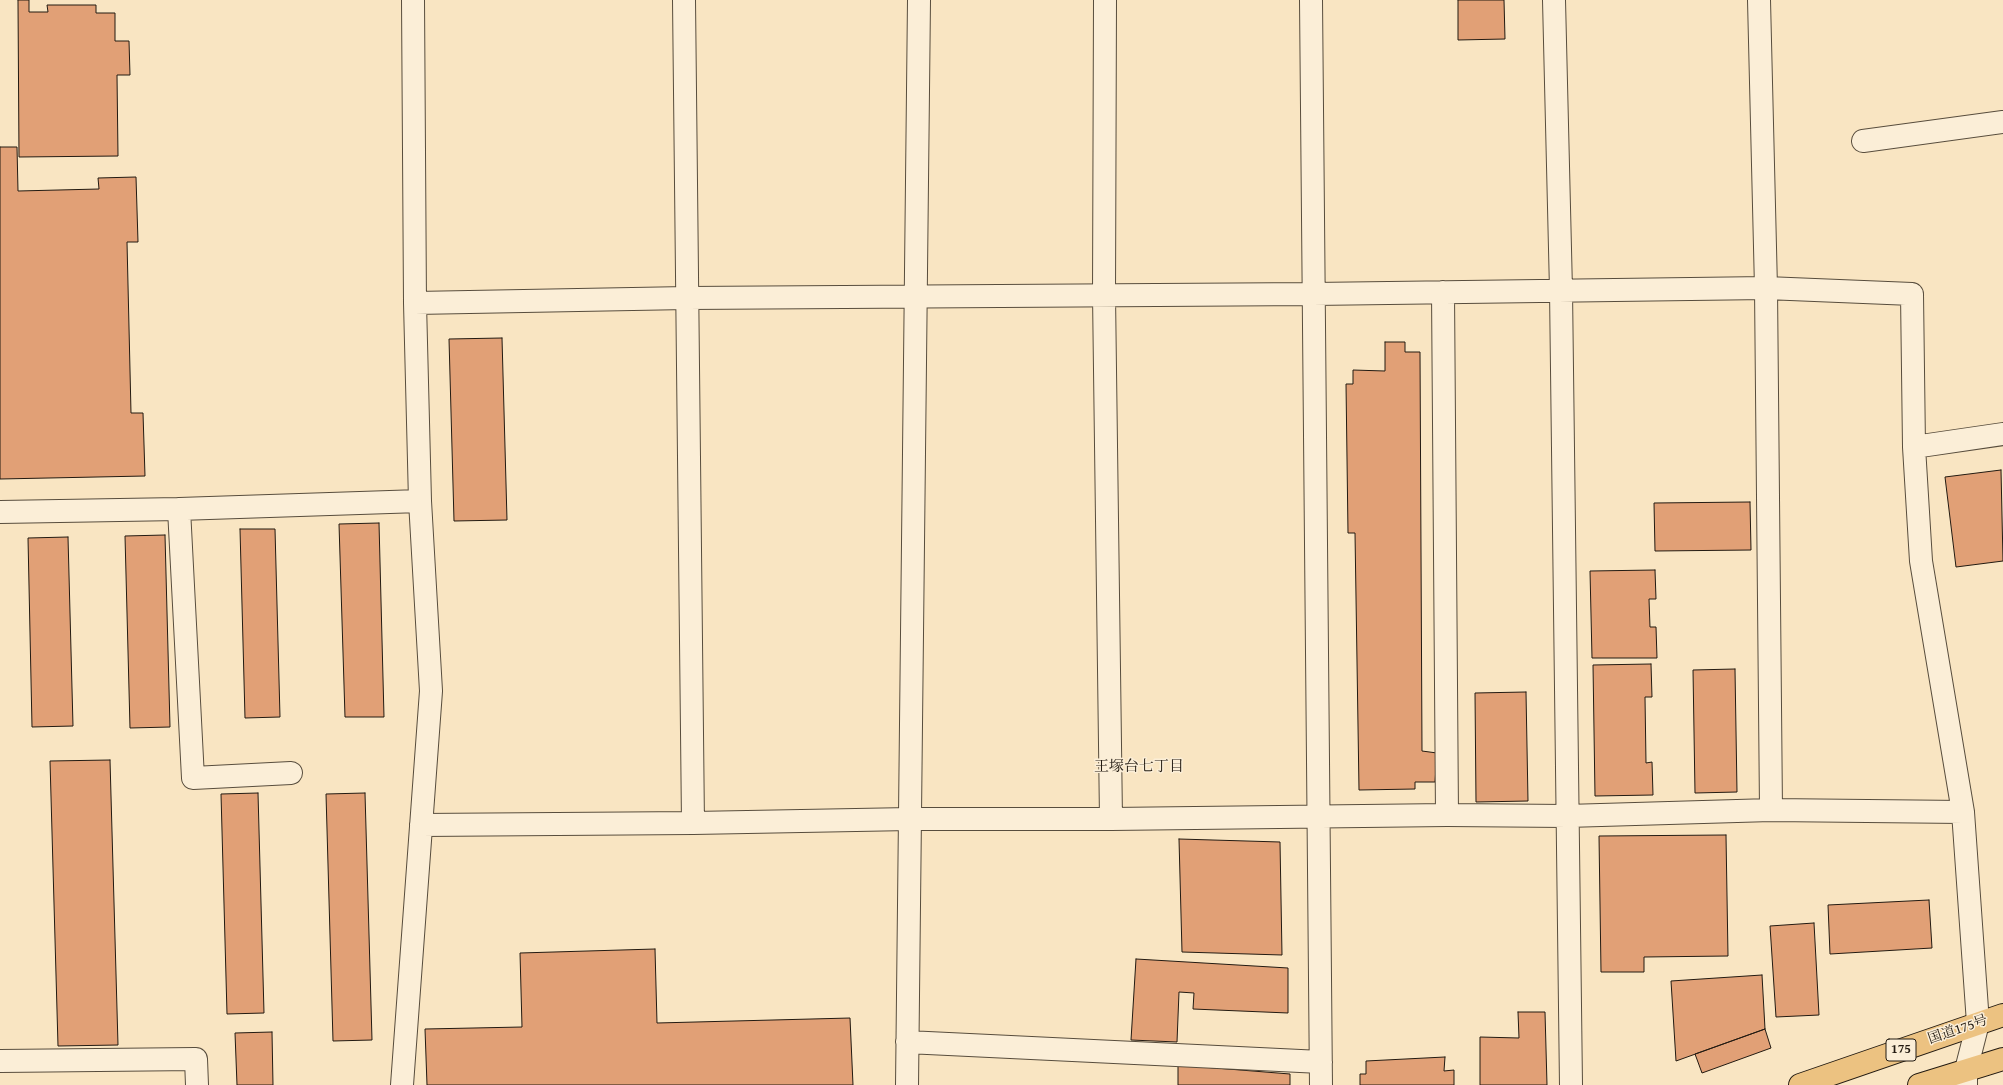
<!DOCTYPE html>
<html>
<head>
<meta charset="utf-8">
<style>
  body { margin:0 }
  canvas { display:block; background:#f9e5c2 }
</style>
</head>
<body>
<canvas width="2003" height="1085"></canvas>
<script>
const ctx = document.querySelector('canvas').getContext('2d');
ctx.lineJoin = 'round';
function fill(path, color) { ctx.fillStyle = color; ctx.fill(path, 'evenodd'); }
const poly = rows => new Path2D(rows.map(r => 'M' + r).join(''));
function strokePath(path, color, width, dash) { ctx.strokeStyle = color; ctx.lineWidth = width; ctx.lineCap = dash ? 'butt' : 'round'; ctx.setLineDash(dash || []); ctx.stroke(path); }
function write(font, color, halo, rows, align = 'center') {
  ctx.font = font + ' "Gentium Book Plus","Noto Serif JP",serif'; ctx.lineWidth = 3; ctx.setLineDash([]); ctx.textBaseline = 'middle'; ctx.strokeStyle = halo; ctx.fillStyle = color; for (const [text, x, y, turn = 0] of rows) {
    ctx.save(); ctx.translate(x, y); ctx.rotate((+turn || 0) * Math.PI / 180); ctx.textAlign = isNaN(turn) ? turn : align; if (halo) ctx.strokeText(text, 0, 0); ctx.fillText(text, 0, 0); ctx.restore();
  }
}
const building = poly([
  [18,0,29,0,29,12,48,12,47,5,96,5,96,13,115,13,115,41,129,41,130,75,117,75,118,156,19,157,18,0],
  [1458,0,1504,0,1505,39,1458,40,1458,0],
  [0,147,17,147,18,191,99,189,98,178,136,177,138,242,127,242,131,413,143,413,145,476,0,479,0,147],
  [502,338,507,520,454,521,449,339,502,338],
  [1385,342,1405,342,1405,352,1420,352,1422,751,1437,753,1435,782,1415,782,1415,789,1359,790,1355,533,1348,533,1346,384,1353,384,1353,370,1385,371,1385,342],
  [2001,470,2003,561,1956,567,1945,477,2001,470],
  [1750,502,1751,550,1655,551,1654,503,1750,502],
  [379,523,384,717,345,717,339,524,379,523],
  [240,529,275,529,280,717,245,718,240,529],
  [165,535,170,727,130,728,125,536,165,535],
  [68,537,73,726,32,727,28,538,68,537],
  [1655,570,1656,599,1649,599,1650,627,1656,627,1657,658,1592,658,1590,571,1655,570],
  [1651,664,1652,697,1645,697,1646,763,1652,762,1653,795,1595,796,1593,665,1651,664],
  [1735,669,1737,792,1695,793,1693,670,1735,669],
  [1526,692,1528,801,1476,802,1475,693,1526,692],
  [110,760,118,1045,58,1046,50,761,110,760],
  [258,793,264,1013,227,1014,221,794,258,793],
  [365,793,372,1040,333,1041,326,794,365,793],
  [1726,835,1728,956,1644,957,1644,972,1601,972,1599,836,1726,835],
  [1179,839,1280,842,1282,955,1182,952,1179,839],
  [1929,900,1932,948,1830,954,1828,905,1929,900],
  [1814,923,1819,1015,1776,1017,1770,926,1814,923],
  [655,949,657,1023,850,1018,853,1085,427,1085,425,1029,522,1027,520,953,655,949],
  [1136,959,1288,968,1288,1013,1193,1009,1194,993,1179,992,1177,1042,1131,1040,1136,959],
  [1762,975,1765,1029,1676,1061,1671,981,1762,975],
  [1518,1012,1545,1012,1547,1085,1480,1085,1480,1037,1519,1038,1518,1012],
  [1765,1029,1771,1048,1702,1073,1695,1054,1765,1029],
  [272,1032,273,1085,237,1085,235,1033,272,1032],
  [1445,1057,1444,1071,1454,1070,1454,1085,1360,1085,1360,1074,1366,1074,1366,1061,1445,1057],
  [1178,1065,1290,1074,1290,1085,1178,1085,1178,1065]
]);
const minor = poly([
  [684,0,693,823],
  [1105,0,1104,295,1111,819],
  [1311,0,1321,1085],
  [1554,0,1561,290,1571,1085],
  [1759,0,1766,288,1771,810],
  [1863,141,2003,122],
  [1443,292,1447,815],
  [415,303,687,298,1313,294,1766,288,1912,294,1914,447,1921,561,1963,812,1978,1023,1966,1070,1966,1085],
  [1914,447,2003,434],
  [179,509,193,778,291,773],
  [0,512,179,509,420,501],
  [421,825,693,823,910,819,1111,819,1447,815,1567,816,1771,810,1963,812],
  [907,1042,1321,1062],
  [0,1061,196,1059,197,1085],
  [402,1085,431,691,420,501,415,303,413,0],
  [907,1085,919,0]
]);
const highway = poly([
  [1800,1085,2003,1015],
  [1919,1085,2003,1059]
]);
const shields = [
  [1901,1050,30]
];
const shieldNames = [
  ["175",1901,1050]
];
const streetNames = [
  ["国道175号",1958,1030,-19]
];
const neighbourhoodNames = [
  ["王塚台七丁目",1139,767]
];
fill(building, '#e1a076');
strokePath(building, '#221a11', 1);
strokePath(minor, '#584d3d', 24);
strokePath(highway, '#221a11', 24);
strokePath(minor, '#fbeed7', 22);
strokePath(highway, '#ecc281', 22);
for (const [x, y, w] of shields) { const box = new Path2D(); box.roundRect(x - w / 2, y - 11, w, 22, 3); ctx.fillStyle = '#fbeed7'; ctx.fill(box); strokePath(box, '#221a11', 1); }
write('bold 13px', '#221a11', null, shieldNames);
write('14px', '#221a11', '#fbeed7', streetNames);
write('15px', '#221a11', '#fbeed7', neighbourhoodNames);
</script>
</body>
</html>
